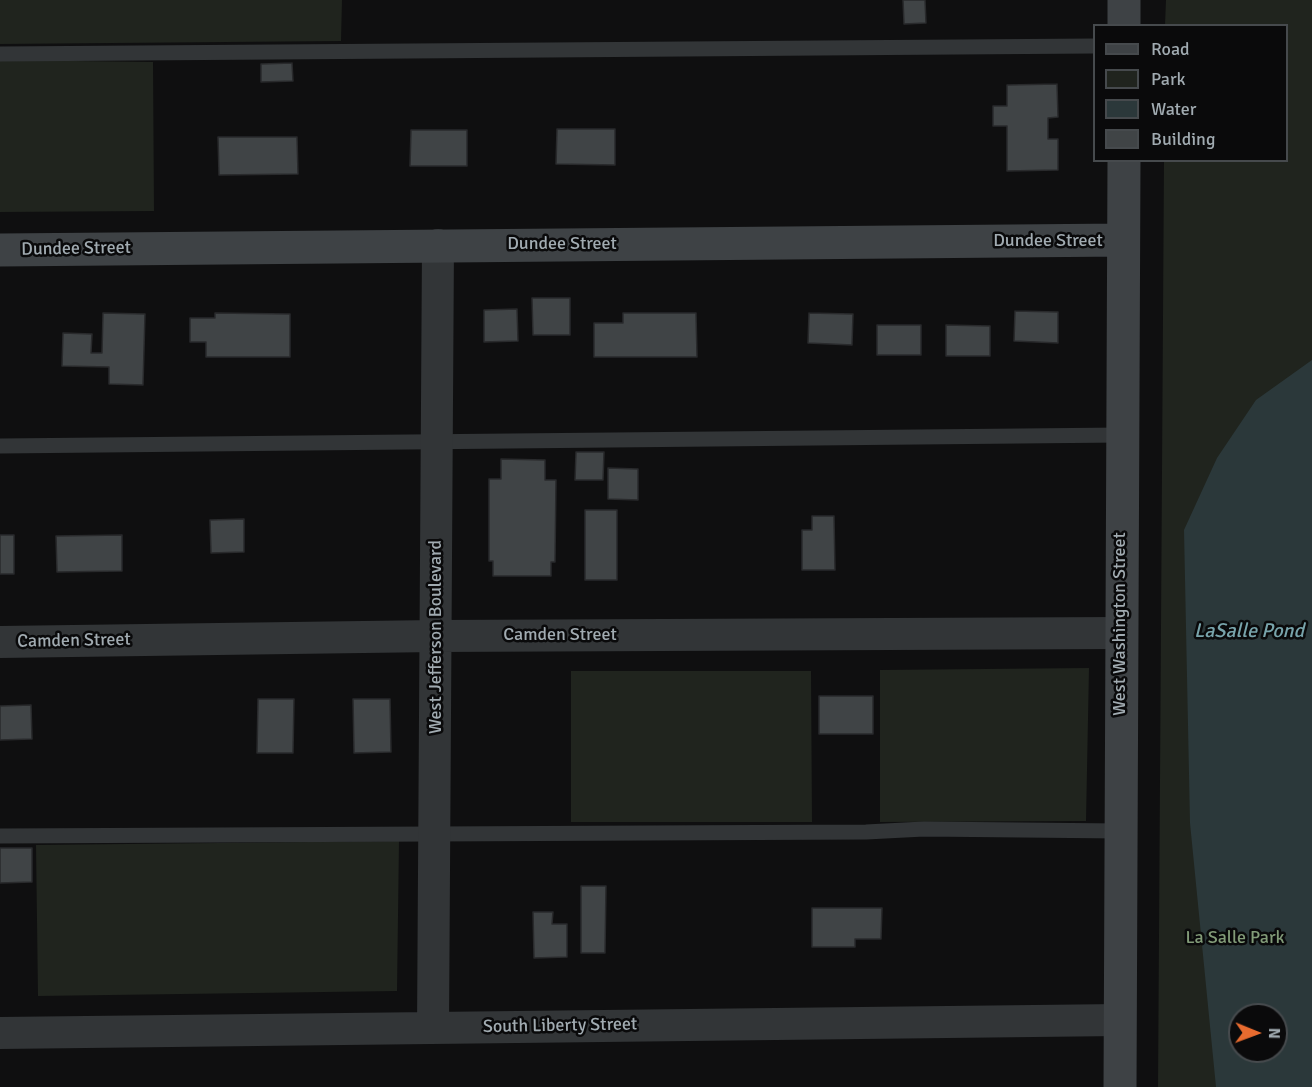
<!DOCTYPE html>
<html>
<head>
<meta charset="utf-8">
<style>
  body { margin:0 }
  #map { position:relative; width:1312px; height:1087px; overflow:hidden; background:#0f0f10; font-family:Signika,sans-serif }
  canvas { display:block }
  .legend { position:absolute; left:1093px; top:24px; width:195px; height:138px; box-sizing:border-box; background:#0a0a0b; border:2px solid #464a4d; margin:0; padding:8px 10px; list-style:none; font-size:18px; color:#a1abb1 }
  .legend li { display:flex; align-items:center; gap:12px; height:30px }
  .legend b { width:30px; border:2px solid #464a4d }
  .north { position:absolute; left:1228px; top:1003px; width:60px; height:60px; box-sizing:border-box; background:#0a0a0b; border:2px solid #464a4d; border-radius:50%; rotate:91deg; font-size:16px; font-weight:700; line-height:24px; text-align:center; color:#a1abb1 }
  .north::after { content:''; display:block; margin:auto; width:21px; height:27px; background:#e86b2f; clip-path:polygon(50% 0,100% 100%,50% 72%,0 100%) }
</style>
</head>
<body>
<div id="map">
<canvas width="1312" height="1087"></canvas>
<ul class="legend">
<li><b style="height:8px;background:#3e4245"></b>Road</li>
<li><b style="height:16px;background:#20241e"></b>Park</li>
<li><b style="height:16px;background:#2b383a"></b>Water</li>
<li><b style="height:16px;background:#404446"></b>Building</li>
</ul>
<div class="north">N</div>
</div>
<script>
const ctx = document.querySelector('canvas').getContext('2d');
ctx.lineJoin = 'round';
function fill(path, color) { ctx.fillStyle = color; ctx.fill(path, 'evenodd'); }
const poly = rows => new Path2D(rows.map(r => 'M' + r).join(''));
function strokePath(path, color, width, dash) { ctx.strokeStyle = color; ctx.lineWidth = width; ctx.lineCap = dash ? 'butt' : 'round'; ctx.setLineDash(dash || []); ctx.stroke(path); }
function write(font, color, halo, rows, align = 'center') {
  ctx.font = font + ' Signika,sans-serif'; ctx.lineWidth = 5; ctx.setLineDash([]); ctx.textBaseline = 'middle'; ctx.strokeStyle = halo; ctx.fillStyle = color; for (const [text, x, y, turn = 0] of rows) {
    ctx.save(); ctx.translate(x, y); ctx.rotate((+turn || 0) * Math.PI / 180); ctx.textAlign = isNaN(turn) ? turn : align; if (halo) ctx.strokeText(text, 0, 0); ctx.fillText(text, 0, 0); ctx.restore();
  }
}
const green = poly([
  [0,0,342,0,341,41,0,44],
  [1166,0,1312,0,1312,1087,1158,1087,1164,161,1286,160,1286,26,1165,25],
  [1240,1015,1276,1015,1276,1051,1240,1051],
  [0,60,153,62,154,211,0,212],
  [1089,668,1086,821,880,822,880,670],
  [571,671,811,671,812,822,571,822],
  [399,841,397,991,38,996,36,845]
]);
const water = poly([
  [1312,360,1312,1087,1216,1087,1190,823,1184,530,1217,458,1256,400],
  [1240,1015,1276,1015,1276,1051,1240,1051]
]);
const building = poly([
  [903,0,925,0,926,23,904,24,903,0],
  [292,63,293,81,261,82,261,64,292,63],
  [1057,84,1058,117,1048,118,1048,139,1058,139,1058,170,1007,171,1007,126,993,126,993,106,1007,106,1007,85,1057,84],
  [557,129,615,129,615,165,556,164,557,129],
  [411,130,467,130,467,166,410,166,411,130],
  [218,137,297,137,298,174,219,175,218,137],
  [532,298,570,298,570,335,533,335,532,298],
  [517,309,518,341,484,342,484,310,517,309],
  [1015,311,1058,312,1058,343,1014,341,1015,311],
  [103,313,145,314,143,385,109,384,109,367,62,366,63,333,92,334,91,353,102,353,103,313],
  [215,313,290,314,290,357,206,357,206,342,190,342,190,318,215,318,215,313],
  [623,313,696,313,697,357,594,357,594,323,623,323,623,313],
  [809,313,853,314,852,345,808,343,809,313],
  [877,325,921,325,921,355,877,355,877,325],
  [946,325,990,326,990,356,946,356,946,325],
  [576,452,604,452,603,480,575,480,576,452],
  [501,459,545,460,545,480,556,480,555,562,551,562,551,576,493,576,493,561,489,561,489,479,501,479,501,459],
  [608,468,638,469,638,500,608,499,608,468],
  [585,510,617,510,617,580,585,580,585,510],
  [812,516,834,516,835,570,802,570,802,530,812,530,812,516],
  [244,519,244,552,211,553,210,520,244,519],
  [0,535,14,535,14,574,0,574,0,535],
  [122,535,122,571,57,572,56,536,122,535],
  [819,696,873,696,873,734,819,734,819,696],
  [258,699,294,699,293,753,257,753,258,699],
  [353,699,390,699,391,752,354,753,353,699],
  [31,705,32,739,0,740,0,706,31,705],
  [0,848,32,848,32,882,0,883,0,848],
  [581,886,606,886,605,953,581,953,581,886],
  [812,908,882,908,881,939,855,939,855,947,812,947,812,908],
  [533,912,553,912,552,924,567,924,567,957,534,958,533,912]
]);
const lane = poly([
  [0,54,1094,46],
  [0,446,1122,435],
  [0,836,866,832,924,829,1120,831]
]);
const street = poly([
  [0,642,436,636,1120,633],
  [433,1028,438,245],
  [0,1033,1120,1020]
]);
const secondary = poly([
  [1124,26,1124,0],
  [0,250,1123,240],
  [1120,1087,1124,160]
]);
const streetNames = [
  ["Dundee Street",1048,241],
  ["Dundee Street",562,244],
  ["Dundee Street",76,249,-1],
  ["West Washington Street",1120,624,-90],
  ["Camden Street",560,635],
  ["West Jefferson Boulevard",436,637,-90],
  ["Camden Street",74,641,-1],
  ["South Liberty Street",560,1026,-1]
];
const parkNames = [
  ["La Salle Park",1235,938]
];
const waterNames = [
  ["LaSalle Pond",1249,632]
];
fill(green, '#20241e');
fill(water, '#2b383a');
fill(building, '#404446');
strokePath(building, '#292a2c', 1.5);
strokePath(lane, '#323537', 15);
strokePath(street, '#323537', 32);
strokePath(secondary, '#3e4245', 33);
write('18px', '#a1abb1', '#0a0a0b', streetNames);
write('18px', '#829b78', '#0a0a0b', parkNames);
write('italic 20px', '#78a4ab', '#0a0a0b', waterNames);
</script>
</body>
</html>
